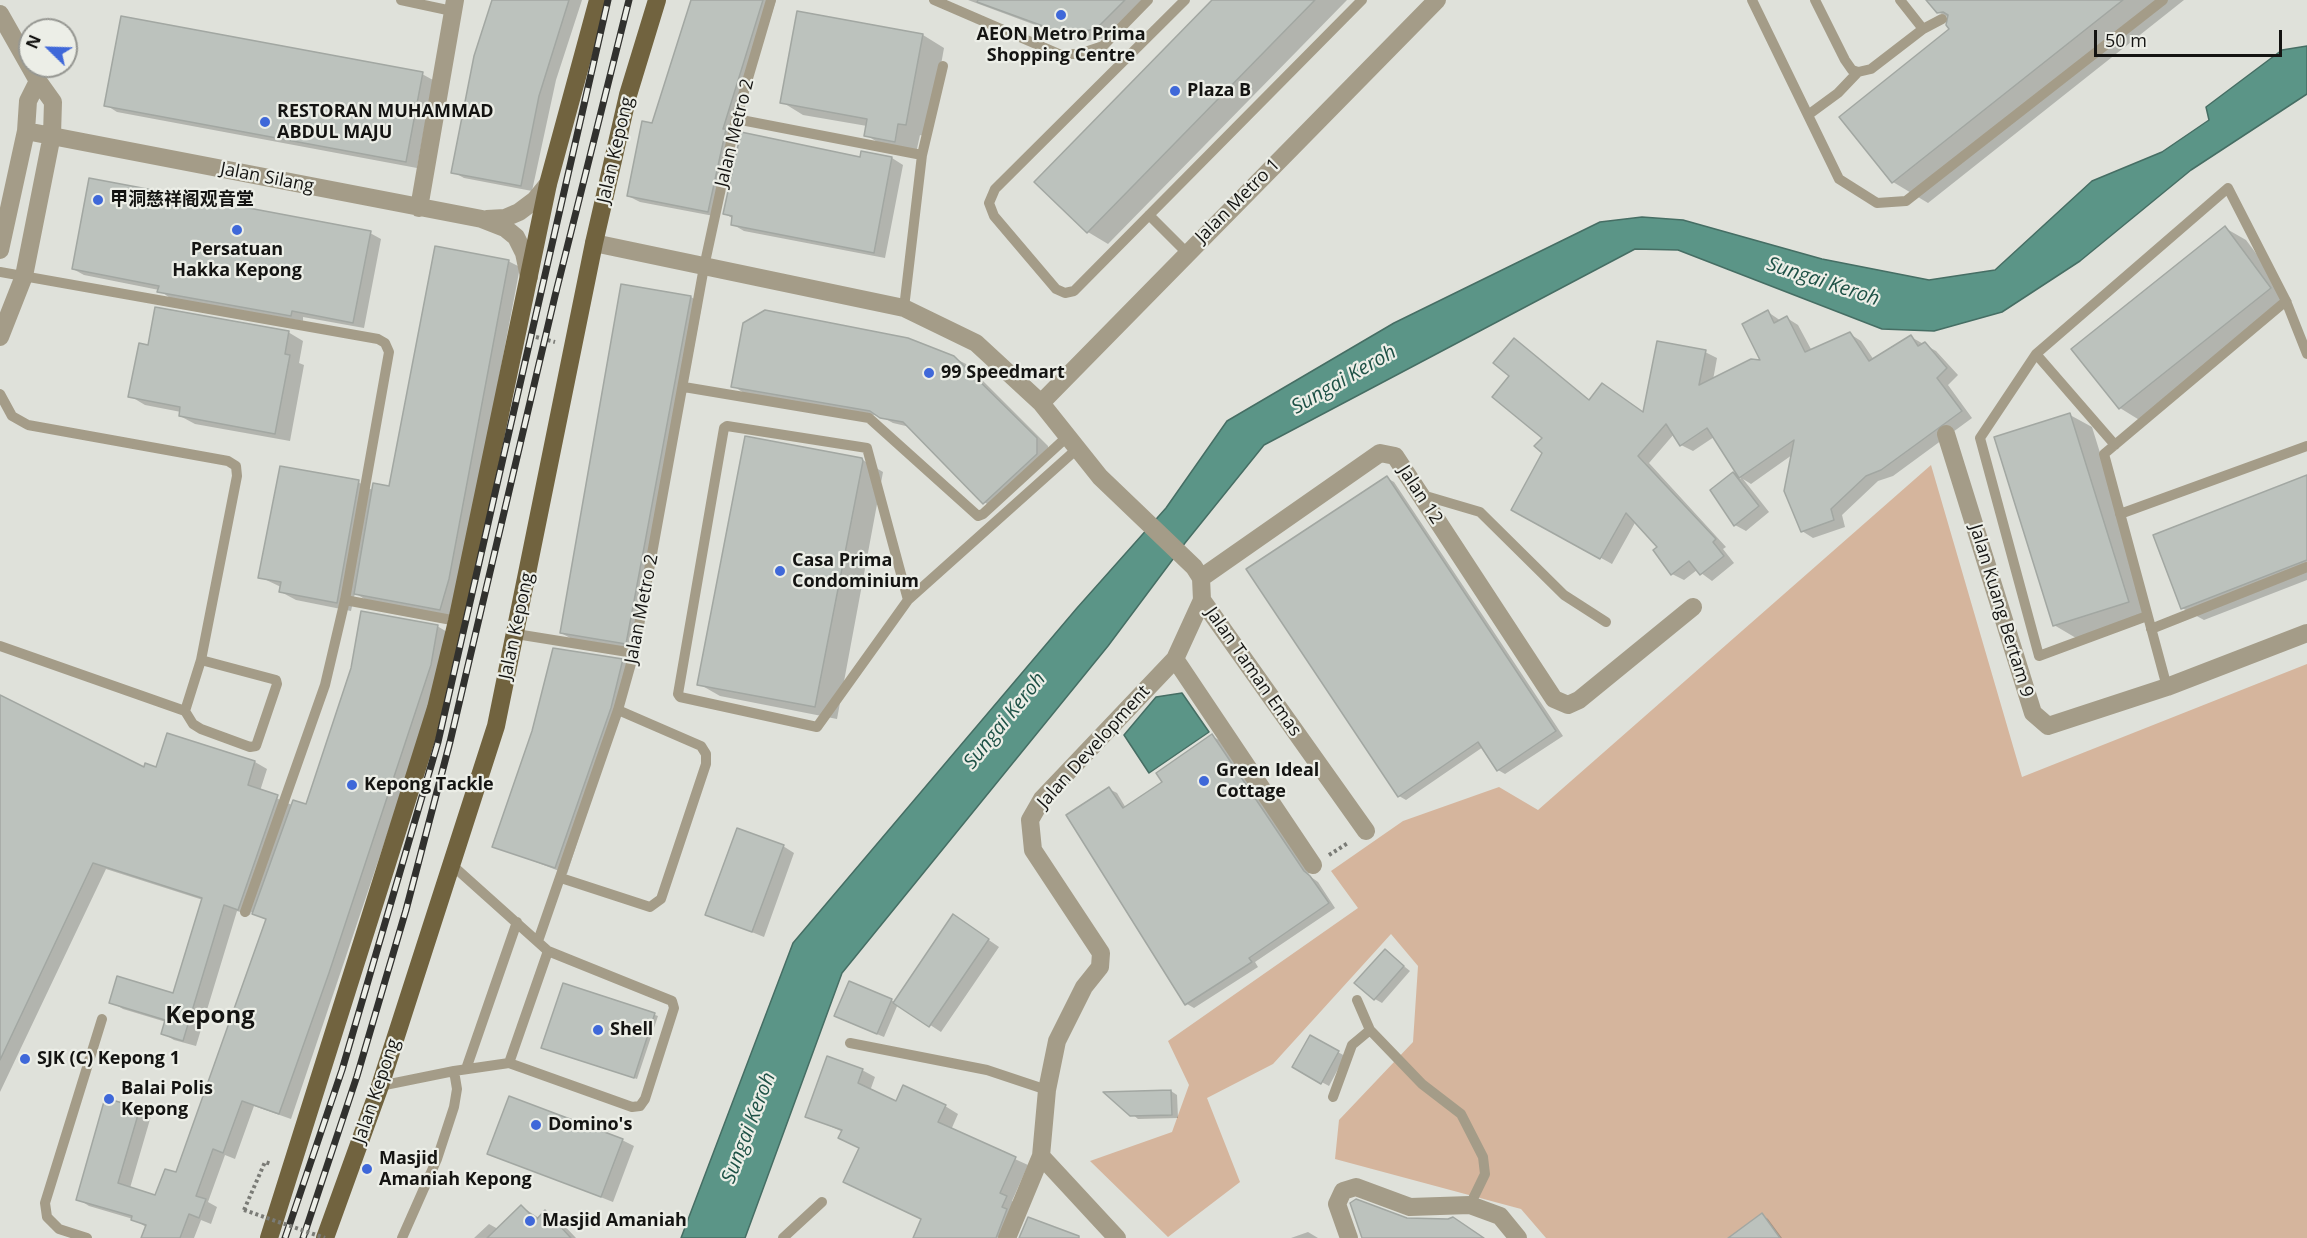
<!DOCTYPE html>
<html>
<head>
<meta charset="utf-8">
<style>
  body { margin:0 }
  #map { position:relative; width:2307px; height:1238px; overflow:hidden; background:#dfe1da; font-family:"Open Sans",sans-serif }
  canvas { display:block }
  .north { position:absolute; left:18px; top:18px; width:60px; height:60px; box-sizing:border-box; background:#eceee7; border:2px solid #969792; border-radius:50%; rotate:293deg; font-size:16px; font-weight:700; line-height:24px; text-align:center; color:#141412 }
  .north::after { content:''; display:block; margin:auto; width:21px; height:27px; background:#3f68d9; clip-path:polygon(50% 0,100% 100%,50% 72%,0 100%) }
  .scale { position:absolute; left:2094px; top:30px; width:188px; height:27px; box-sizing:border-box; border:3px solid #141412; border-top:0; padding-left:8px; font-size:18px; line-height:21px; white-space:nowrap; color:#141412; -webkit-text-stroke:4px #eceee7; paint-order:stroke }
</style>
</head>
<body>
<div id="map">
<canvas width="2307" height="1238"></canvas>
<div class="north">N</div>
<div class="scale">50 m</div>
</div>
<script>
const ctx = document.querySelector('canvas').getContext('2d');
ctx.lineJoin = 'round';
function fill(path, color) { ctx.fillStyle = color; ctx.fill(path, 'evenodd'); }
const poly = rows => new Path2D(rows.map(r => 'M' + r).join(''));
function strokePath(path, color, width, dash) { ctx.strokeStyle = color; ctx.lineWidth = width; ctx.lineCap = dash ? 'butt' : 'round'; ctx.setLineDash(dash || []); ctx.stroke(path); }
function write(font, color, halo, rows, align = 'center') {
  ctx.font = font + ' "Open Sans","Noto Sans SC",sans-serif'; ctx.lineWidth = 4.5; ctx.setLineDash([]); ctx.textBaseline = 'middle'; ctx.strokeStyle = halo; ctx.fillStyle = color; for (const [text, x, y, turn = 0] of rows) {
    ctx.save(); ctx.translate(x, y); ctx.rotate((+turn || 0) * Math.PI / 180); ctx.textAlign = isNaN(turn) ? turn : align; if (halo) ctx.strokeText(text, 0, 0); ctx.fillText(text, 0, 0); ctx.restore();
  }
}
const green = poly([
  [1931,465,2022,777,2307,664,2307,1238,1546,1238,1521,1209,1335,1159,1339,1120,1413,1042,1418,966,1391,934,1273,1064,1207,1098,1240,1182,1168,1237,1090,1161,1172,1132,1189,1085,1168,1041,1358,908,1331,871,1403,821,1499,787,1538,810]
]);
const water = poly([
  [2307,46,2307,94,2191,170,2080,261,2002,312,1934,331,1882,329,1678,250,1635,249,1264,445,1185,543,1108,646,842,973,745,1238,681,1238,793,943,1077,608,1166,508,1227,421,1394,323,1600,222,1642,217,1683,220,1822,259,1929,280,1995,270,2092,181,2162,152,2209,120,2206,107,2282,50,2307,46],
  [1182,693,1209,732,1149,773,1124,735,1156,697,1182,693]
]);
const shadow = poly([
  [494,0,582,0,556,80,532,191,464,178,453,172],
  [693,0,776,0,734,135,719,217,640,202,628,196],
  [968,0,1148,0,1111,37,1081,42],
  [1213,0,1347,0,1108,244,1088,232],
  [1928,0,2184,0,1928,203,1893,182,1952,29,1951,19,1938,12],
  [923,35,944,48,928,137,920,135,916,153,887,148,866,135,867,126,803,115,782,102],
  [422,74,433,80,417,168,117,112,106,105],
  [892,158,903,165,885,258,744,231,732,224,734,219,725,214,861,159],
  [2225,228,2246,240,2292,301,2141,421,2120,408],
  [370,233,381,239,364,328,303,317,303,321,170,298,159,290,84,275,73,269],
  [508,261,520,267,455,609,451,616,366,600,355,593,351,611,296,600,281,592,281,587,260,577,358,482,374,491,390,488],
  [691,297,702,304,638,650,572,639,561,633],
  [1768,312,1781,321,1787,318,1798,325,1812,351,1850,334,1861,341,1874,360,1911,337,1936,351,1958,375,1948,385,1972,418,1893,476,1878,481,1842,515,1845,527,1813,538,1802,531,1792,455,1751,484,1743,479,1769,512,1746,531,1735,525,1733,474,1741,479,1714,437,1693,451,1681,445,1674,434,1649,463,1726,547,1723,549,1734,563,1712,581,1697,570,1684,580,1672,574,1659,547,1636,521,1612,564,1513,509,1544,453,1544,438,1511,376,1514,340,1590,401,1644,413,1705,352,1717,358,1713,380,1763,363],
  [288,332,303,341,299,363,304,365,290,441,195,424,180,416,181,412,145,405,130,396,149,347],
  [907,339,936,349,966,364,1048,446,1048,460,995,509,984,502,910,427,893,423,880,416,744,393,733,386],
  [2070,415,2092,427,2150,614,2076,638,2054,625],
  [861,459,883,472,837,719,720,696,699,684],
  [2307,477,2307,580,2204,620,2182,608],
  [1387,478,1394,482,1563,736,1505,774,1498,770,1483,747,1406,800,1399,796],
  [437,626,449,633,442,672,291,1119,254,1106,235,1159,225,1155,208,1202,217,1207,211,1224,201,1220,194,1238,142,1238,146,1227,133,1219,89,1206,78,1199,139,1109,151,1116,130,1188,156,1197,177,1174,266,920,251,912,250,915,237,911,196,1046,174,1040,162,1033,166,1022,123,1009,111,1002,174,995,203,900,106,869,0,1092,0,697,145,769,255,762,267,769,260,791,292,805,307,806],
  [622,660,634,667,567,874,494,846],
  [1212,736,1219,740,1311,877,1318,882,1335,908,1255,962,1258,967,1194,1008,1187,1004,1109,789,1117,793,1126,808,1164,782],
  [783,846,794,853,764,937,707,914],
  [964,923,999,947,941,1032,898,1004,884,1037,843,1020,891,1000,895,1002],
  [1385,951,1410,971,1382,1003,1375,999],
  [564,984,658,1016,637,1079,546,1049],
  [1311,1037,1345,1056,1329,1086,1294,1067],
  [862,1070,875,1077,870,1091,897,1103,904,1087,945,1106,958,1114,951,1130,1028,1165,1012,1201,1019,1205,1011,1238,960,1238,845,1182,860,1148,843,1132,807,1116],
  [1171,1091,1177,1095,1178,1118,1138,1119,1107,1093],
  [622,1140,634,1146,613,1202,489,1153],
  [522,1207,539,1218,545,1212,559,1220,576,1238,474,1238,489,1224,498,1229],
  [1762,1215,1768,1219,1782,1238,1745,1238],
  [1308,1232,1318,1238,1291,1238]
]);
const building = poly([
  [492,0,569,0,539,96,521,186,451,173,474,56,492,0],
  [691,0,763,0,723,129,726,129,708,212,627,196,642,121,652,123,691,0],
  [978,0,1125,0,1096,29,1065,34,977,2,978,0],
  [1212,0,1315,0,1087,233,1034,182,1212,0],
  [1926,0,2123,0,1892,183,1839,117,1949,29,1946,25,1948,15,1943,12,1937,13,1926,0],
  [797,11,923,34,906,125,898,124,895,142,864,136,867,119,780,103,797,11],
  [121,16,423,72,406,162,104,106,121,16],
  [741,132,860,157,861,151,892,157,874,253,731,225,732,216,723,214,741,132],
  [89,178,371,231,353,323,292,311,291,316,157,292,159,286,72,269,89,178],
  [2225,226,2271,288,2119,409,2071,349,2225,226],
  [435,246,509,260,449,579,440,610,354,594,373,483,389,486,435,246],
  [621,284,691,296,626,644,560,633,621,284],
  [155,307,289,331,285,354,290,355,275,434,179,416,180,407,128,397,139,343,148,345,155,307],
  [765,310,908,338,954,356,1037,438,1037,454,983,504,903,422,880,418,870,411,731,387,743,323,765,310],
  [1768,310,1774,323,1787,316,1805,352,1850,332,1869,361,1911,335,1918,346,1925,342,1947,368,1937,378,1962,411,1881,470,1866,476,1831,509,1834,520,1801,532,1784,491,1794,440,1739,478,1707,428,1680,446,1666,424,1638,456,1716,539,1713,542,1724,556,1700,575,1689,561,1671,575,1653,550,1657,547,1626,513,1600,559,1511,510,1542,453,1534,446,1542,438,1492,397,1509,376,1493,363,1514,338,1589,400,1602,383,1643,412,1657,341,1706,350,1699,385,1751,359,1760,360,1742,324,1768,310],
  [2070,413,2129,602,2053,626,1994,437,2070,413],
  [745,436,862,458,863,461,815,707,697,685,745,436],
  [280,466,359,480,337,603,279,592,281,582,258,578,280,466],
  [1733,472,1759,506,1734,526,1710,490,1733,472],
  [2307,475,2307,560,2181,609,2153,535,2307,475],
  [1387,476,1556,731,1497,771,1478,742,1398,797,1246,569,1387,476],
  [361,611,438,625,431,665,329,973,279,1114,242,1101,223,1153,213,1149,196,1196,206,1199,199,1218,189,1214,180,1238,141,1238,146,1225,131,1220,132,1216,76,1200,105,1098,140,1108,118,1183,155,1195,165,1169,176,1172,266,919,252,914,293,800,306,804,351,668,361,611],
  [553,648,623,659,611,708,555,868,492,847,532,731,553,648],
  [0,695,144,767,145,763,156,767,167,733,255,761,248,785,278,795,238,910,224,905,183,1041,161,1034,165,1020,109,1003,117,976,173,993,202,898,93,863,0,1060,0,695],
  [1212,734,1304,871,1310,876,1329,903,1249,958,1252,962,1185,1005,1066,815,1109,787,1123,808,1162,782,1156,773,1212,734],
  [737,828,784,845,752,932,705,915,737,828],
  [953,914,989,939,929,1027,893,1003,953,914],
  [1385,949,1404,966,1374,1000,1354,983,1385,949],
  [849,981,892,999,877,1034,834,1016,849,981],
  [563,983,655,1013,634,1078,541,1048,563,983],
  [1310,1035,1339,1051,1321,1084,1292,1067,1310,1035],
  [827,1056,863,1069,858,1083,896,1101,903,1085,946,1105,938,1122,1016,1157,1000,1193,1007,1196,1002,1207,1007,1209,996,1238,913,1238,921,1219,843,1182,859,1148,838,1138,842,1130,805,1117,827,1056],
  [1171,1090,1172,1115,1130,1116,1103,1092,1171,1090],
  [509,1096,623,1139,601,1197,487,1154,509,1096],
  [1356,1199,1407,1218,1448,1219,1453,1217,1484,1238,1362,1238,1350,1203,1356,1199],
  [521,1205,536,1220,545,1210,571,1238,487,1238,521,1205],
  [1762,1213,1780,1238,1728,1238,1762,1213],
  [1028,1217,1079,1236,1079,1238,1019,1238,1028,1217]
]);
const path = poly([
  [536,337,555,342],
  [1329,855,1348,843],
  [244,1210,265,1162,271,1164]
]);
const service = poly([
  [401,0,452,11],
  [934,0,1059,54,1079,54,1103,46,1148,0],
  [1185,0,995,189,989,203,994,216,1056,289,1065,293,1074,291,1362,0],
  [1752,0,1839,179,1877,203,1906,201,2163,0],
  [1815,0,1845,60,1852,70,1858,72,1871,69,1923,29,1900,0],
  [1923,29,1942,19],
  [1808,115,1838,93,1858,72],
  [736,119,922,155],
  [1149,215,1187,253],
  [0,272,378,339,385,343,389,352,345,600,325,685,245,912],
  [904,308,922,155,943,66],
  [2036,354,2115,445],
  [684,387,869,418,978,516,983,514,1068,436],
  [0,394,12,416,28,425,228,461,236,466,237,476,201,660,185,711],
  [1419,494,1480,512,1564,595,1606,622],
  [2120,514,2307,446],
  [345,600,457,621],
  [908,600,867,448,727,426,724,428,678,694,680,697,817,727,908,600,1078,448],
  [2147,616,2039,656,1980,438,2036,354,2228,188,2286,301,2307,354],
  [2151,629,2307,567],
  [516,634,634,653],
  [0,646,185,711,193,724,201,729,250,747,256,746,277,684,276,680,201,660],
  [2167,687,2104,454,2286,301],
  [561,878,650,907,661,899,706,764,706,754,701,746,618,710],
  [538,941,618,710,634,653,704,267,736,119,771,0],
  [1357,1000,1370,1030,1422,1084,1461,1114,1483,1157,1485,1174,1470,1205],
  [850,1043,987,1070,1047,1090],
  [509,1063,632,1107,640,1106,645,1099,674,1008,672,1001,548,951],
  [466,1069,517,922],
  [380,1086,454,1071,509,1063,548,951,452,865],
  [1333,1097,1352,1045,1370,1030],
  [87,1238,59,1229,47,1217,45,1203,102,1019],
  [402,1238,437,1159,454,1107,457,1089,454,1071],
  [783,1238,822,1202]
]);
const minor = poly([
  [0,14,38,81,53,102,52,135,24,276,0,337],
  [26,131,482,219,505,228,516,237,524,253,529,277],
  [419,208,455,0],
  [487,219,505,218,519,212,535,200,548,184],
  [594,243,904,308,976,343,1041,403,1100,477,1194,567,1201,578,1202,600,1175,659,1042,799,1030,820,1033,850,1101,953,1100,967,1084,987,1057,1041,1047,1090,1041,1156,1117,1238],
  [0,250,26,131,28,101,38,81],
  [1041,403,1437,0],
  [1946,434,2033,713,2048,726,2167,687,2307,633],
  [1201,578,1380,453,1395,456,1554,699,1568,705,1579,700,1693,607],
  [1202,600,1366,831],
  [1175,659,1313,865],
  [1007,1238,1041,1156],
  [1349,1238,1337,1204,1343,1191,1356,1187,1410,1207,1470,1205,1500,1216,1518,1238]
]);
const primary = poly([
  [269,1238,436,708,457,621,548,184,598,0],
  [325,1238,380,1086,496,726,594,243,628,95,657,0]
]);
const rail = poly([
  [285,1238,342,1070,438,742,608,0],
  [303,1238,357,1076,406,910,450,742,555,296,629,0]
]);
const pathBridge = poly([
  [244,1210,325,1238]
]);
const markers = [
  [1061,15,6,"#3f68d9"],
  [1175,91,6,"#3f68d9"],
  [265,122,6,"#3f68d9"],
  [98,200,6,"#3f68d9"],
  [237,230,6,"#3f68d9"],
  [929,373,6,"#3f68d9"],
  [780,571,6,"#3f68d9"],
  [1204,781,6,"#3f68d9"],
  [352,785,6,"#3f68d9"],
  [598,1030,6,"#3f68d9"],
  [25,1059,6,"#3f68d9"],
  [109,1099,6,"#3f68d9"],
  [536,1125,6,"#3f68d9"],
  [367,1169,6,"#3f68d9"],
  [530,1221,6,"#3f68d9"]
];
const poiNames = [
  ["AEON Metro Prima",1061,35,"center"],
  ["Shopping Centre",1061,56,"center"],
  ["Plaza B",1187,91],
  ["RESTORAN MUHAMMAD",277,112],
  ["ABDUL MAJU",277,133],
  ["甲洞慈祥阁观音堂",110,200],
  ["Persatuan",237,250,"center"],
  ["Hakka Kepong",237,271,"center"],
  ["99 Speedmart",941,373],
  ["Casa Prima",792,561],
  ["Condominium",792,582],
  ["Green Ideal",1216,771],
  ["Cottage",1216,792],
  ["Kepong Tackle",364,785],
  ["Shell",610,1030],
  ["SJK (C) Kepong 1",37,1059],
  ["Balai Polis",121,1089],
  ["Kepong",121,1110],
  ["Domino's",548,1125],
  ["Masjid",379,1159],
  ["Amaniah Kepong",379,1180],
  ["Masjid Amaniah",542,1221]
];
const streetNames = [
  ["Jalan Metro 2",735,133,-76],
  ["Jalan Kepong",616,150,-77],
  ["Jalan Silang",267,178,11],
  ["Jalan Metro 1",1238,201,-45],
  ["Jalan 12",1420,495,57],
  ["Jalan Metro 2",642,609,-79],
  ["Jalan Kuang Bertam 9",2001,611,73],
  ["Jalan Kepong",517,626,-78],
  ["Jalan Taman Emas",1253,672,55],
  ["Jalan Development",1094,747,-48],
  ["Jalan Kepong",377,1091,-71]
];
const waterNames = [
  ["Sungai Keroh",1823,282,18],
  ["Sungai Keroh",1344,380,-30],
  ["Sungai Keroh",1005,721,-51],
  ["Sungai Keroh",749,1128,-69]
];
const districtNames = [
  ["Kepong",210,1016]
];
fill(green, '#d5b59d');
fill(water, '#5b9587');
strokePath(water, '#466e64', 1.5);
fill(shadow, '#0003');
fill(building, '#bcc2bd');
strokePath(building, '#a2a7a2', 1.5);
strokePath(path, '#7a7b76', 4, [3, 3]);
strokePath(service, '#a49c88', 10);
strokePath(minor, '#a49c88', 18);
strokePath(primary, '#71633f', 18);
strokePath(rail, '#31312e', 7);
strokePath(rail, '#eceee7', 4.5, [14]);
strokePath(pathBridge, '#7a7b76', 4, [3, 3]);
for (const [x, y, r, color] of markers) { const dot = new Path2D(); dot.arc(x, y, r, 0, 2 * Math.PI); ctx.fillStyle = color; ctx.fill(dot); strokePath(dot, '#eceee7', 2); }
write('bold 18px', '#141412', '#eceee7', poiNames, 'left');
write('18px', '#141412', '#eceee7', streetNames);
write('italic 20px', '#1e5146', '#eceee7', waterNames);
write('bold 24px', '#141412', '#eceee7', districtNames);
</script>
</body>
</html>
